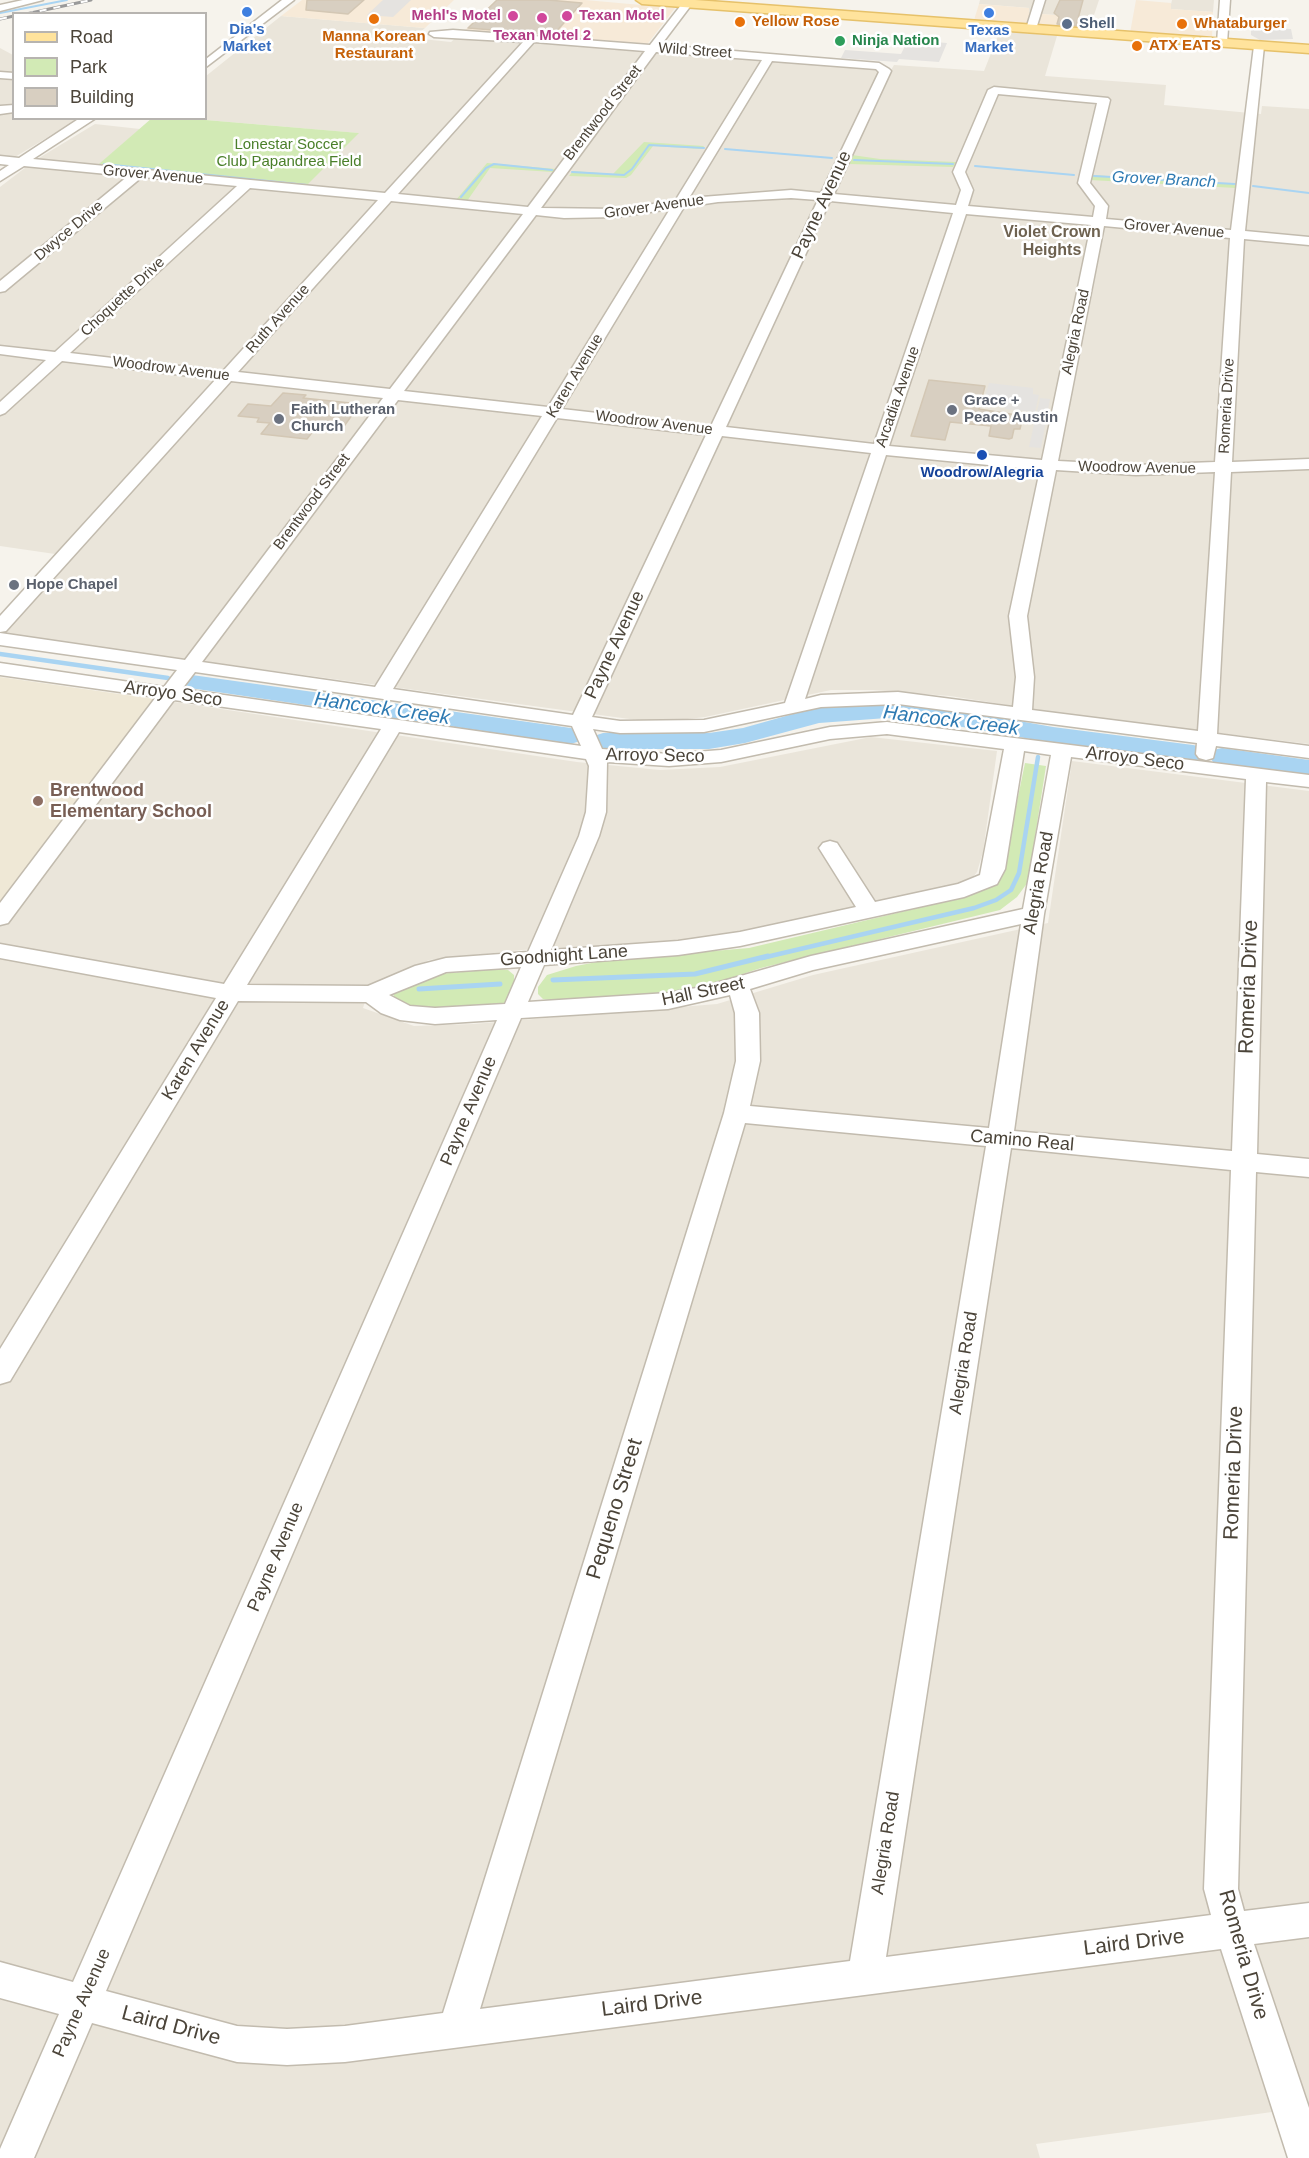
<!DOCTYPE html>
<html>
<head>
<meta charset="utf-8">
<style>
  body { margin:0 }
  #map { position:relative; width:1309px; height:2158px; overflow:hidden; background:#f6f3ec; font-family:Arial,sans-serif }
  canvas { display:block }
  .legend { position:absolute; left:12px; top:12px; width:195px; height:108px; box-sizing:border-box; background:#fff; border:2px solid #b7b4b0; margin:0; padding:8px 10px; list-style:none; font-size:18px; color:#4b4439 }
  .legend li { display:flex; align-items:center; gap:12px; height:30px }
  .legend b { width:30px; border:2px solid #b7b4b0 }
</style>
</head>
<body>
<div id="map">
<canvas width="1309" height="2158"></canvas>
<ul class="legend">
<li><b style="height:8px;background:#ffe39c"></b>Road</li>
<li><b style="height:16px;background:#d2eab5"></b>Park</li>
<li><b style="height:16px;background:#d8cfc1"></b>Building</li>
</ul>
</div>
<script>
const ctx = document.querySelector('canvas').getContext('2d');
ctx.lineJoin = 'round';
function fill(path, color) { ctx.fillStyle = color; ctx.fill(path, 'evenodd'); }
const poly = rows => new Path2D(rows.map(r => 'M' + r).join(''));
function strokePath(path, color, width, dash) { ctx.strokeStyle = color; ctx.lineWidth = width; ctx.lineCap = dash ? 'butt' : 'round'; ctx.setLineDash(dash || []); ctx.stroke(path); }
function write(font, color, halo, rows, align = 'center') {
  ctx.font = font + ' Arial,sans-serif'; ctx.lineWidth = 5; ctx.setLineDash([]); ctx.textBaseline = 'middle'; ctx.strokeStyle = halo; ctx.fillStyle = color; for (const [text, x, y, turn = 0] of rows) {
    ctx.save(); ctx.translate(x, y); ctx.rotate((+turn || 0) * Math.PI / 180); ctx.textAlign = isNaN(turn) ? turn : align; if (halo) ctx.strokeText(text, 0, 0); ctx.fillText(text, 0, 0); ctx.restore();
  }
}
const residential = poly([
  [980,0,1099,0,1093,18,1028,13,1029,8,979,4],
  [1172,0,1214,0,1213,12,1170,9],
  [281,16,425,28,417,35,422,39,451,42,458,36,891,70,894,65,984,71,1000,31,1057,36,1045,76,1166,85,1164,105,1261,114,1262,106,1309,109,1309,744,1071,715,950,696,873,690,831,690,705,717,662,722,637,720,0,634,0,617,55,554,0,546,0,187,34,161,95,124,140,129,100,164,358,133,194,119,206,118,206,76],
  [0,48,13,55,14,118,78,119,0,166],
  [154,699,577,762,660,770,720,767,871,737,997,751,983,852,977,872,970,881,705,942,521,950,429,960,369,988,363,1008,414,1026,473,1024,717,1004,813,975,1048,923,1072,761,1309,791,1309,2107,1036,2144,1040,2158,0,2158,0,902]
]);
const commercial = poly([
  [302,0,454,0,425,28,281,16],
  [497,0,585,0,675,8,646,46,464,31],
  [1136,0,1171,3,1171,9,1213,12,1212,37,1130,33],
  [979,4,1029,8,1029,13,1093,18,1090,29,974,20]
]);
const education = poly([
  [0,677,154,699,0,902]
]);
const green = poly([
  [152,118,194,119,359,133,308,184,99,164],
  [644,142,704,146,702,149,653,146,631,175,626,178,569,176,573,171,613,174],
  [852,155,880,159,956,162,953,167,849,164],
  [487,163,556,169,553,172,490,168,467,201,456,200],
  [1093,175,1108,176,1237,184,1236,188,1090,180],
  [1025,763,1046,766,1028,882,1017,897,1000,910,761,968,694,990,554,1001,543,999,538,994,538,987,547,975,576,966,607,960,749,948,952,900,994,886,1001,879],
  [499,969,508,970,514,975,514,985,504,1006,414,1009,393,1000,394,993,406,985,438,974]
]);
const parking = poly([
  [383,0,411,0,393,17,367,15],
  [1256,27,1291,29,1293,39,1260,40,1251,35,1251,28],
  [908,40,947,43,939,62,899,59,897,62,841,58,845,50,901,54],
  [989,383,1033,388,1033,394,1039,395,1035,412,1005,409,1007,399,985,396],
  [1040,398,1050,399,1041,448,1029,447]
]);
const streamFar2 = poly([
  [0,13,67,0],
  [725,149,832,158],
  [854,160,953,164],
  [104,164,307,185],
  [975,166,1074,175],
  [572,172,624,175,632,169,649,145,704,148],
  [1094,176,1235,184],
  [1253,186,1309,193],
  [461,197,486,168,494,164,552,170]
]);
const streamFar1 = poly([
  [0,654,168,678],
  [1049,739,1053,735],
  [762,958,974,908,996,900,1011,890,1019,873,1038,757]
]);
const stream = poly([
  [553,980,695,974,768,956],
  [419,989,500,984]
]);
const river = poly([
  [192,675,571,728,580,731,584,736,580,741,571,744,183,687,180,682,183,677,192,675],
  [887,702,940,707,1053,727,1193,745,1202,747,1206,753,1202,759,1193,761,1053,743,940,723,887,718,819,723,745,743,709,749,603,749,594,746,590,741,594,736,603,733,709,733,743,728,818,707,887,702],
  [1222,748,1309,760,1309,776,1213,762,1209,756,1213,750,1222,748]
]);
const building = poly([
  [307,0,364,0,348,14,306,10,307,0],
  [497,0,548,0,582,3,553,35,468,28,497,0],
  [1060,0,1083,0,1076,26,1057,24,1059,17,1054,13,1060,0],
  [929,380,985,386,979,409,1023,416,1020,429,1014,429,1012,438,1009,439,989,436,991,426,950,422,945,440,911,436,929,380],
  [283,393,306,395,303,398,360,404,342,429,317,426,307,439,261,434,270,423,257,422,259,418,238,416,248,404,271,406,283,393]
]);
const minor = poly([
  [23,0,43,0,0,11,0,5,23,0],
  [282,0,294,0,206,67,206,59,282,0],
  [685,0,695,0,661,45,879,63,889,69,891,71,834,194,956,205,961,190,953,172,988,90,994,87,1108,98,1110,100,1090,183,1108,206,1106,219,1231,230,1254,46,1259,43,1264,46,1245,231,1309,237,1309,245,1244,239,1232,462,1309,459,1309,469,1231,472,1217,734,1309,746,1309,758,1216,746,1213,758,1206,760,1199,758,1196,754,1197,743,898,704,821,707,704,732,620,733,593,729,602,749,669,754,721,750,830,727,887,722,1309,775,1309,787,1266,782,1257,1154,1309,1159,1309,1177,1256,1172,1238,1889,1244,1911,1309,1903,1309,1937,1254,1944,1309,2108,1309,2158,1288,2158,1221,1949,345,2062,287,2065,237,2062,92,2023,34,2158,0,2158,0,2149,59,2014,0,1998,0,1962,73,1982,497,1020,435,1024,400,1020,381,1013,366,1002,238,1001,10,1381,0,1384,0,1349,216,998,0,958,0,944,224,984,381,729,174,700,8,923,0,925,0,903,156,697,0,675,0,663,164,687,177,670,0,645,0,633,185,660,383,398,231,381,6,631,0,632,0,616,216,379,62,361,5,413,0,415,0,402,46,360,0,354,0,346,55,352,237,186,142,177,5,291,0,292,0,281,128,176,24,166,0,181,0,171,9,165,0,164,0,156,19,158,80,118,96,118,33,159,385,193,523,42,434,37,429,34,430,32,453,30,650,45,685,0],
  [534,42,645,51,528,207,398,194,534,42],
  [656,52,762,60,675,201,617,209,541,208,656,52],
  [772,61,876,69,879,72,821,193,791,190,689,198,772,61],
  [998,94,1097,103,1078,183,1095,206,1093,217,968,206,973,190,965,172,998,94],
  [250,188,378,200,223,371,70,353,250,188],
  [791,198,818,200,711,426,562,409,684,207,718,202,791,198],
  [391,201,523,214,390,389,238,372,391,201],
  [830,201,953,213,874,444,726,427,830,201],
  [670,209,548,407,404,391,536,215,564,218,617,217,670,209],
  [966,214,1091,225,1042,460,889,446,966,214],
  [1104,226,1230,238,1215,462,1136,465,1058,461,1104,226],
  [398,400,542,416,375,687,202,662,398,400],
  [557,418,706,435,573,715,393,689,557,418],
  [722,436,871,453,785,703,704,720,620,721,592,717,722,436],
  [886,455,1040,470,1009,616,1016,677,1013,707,898,692,821,695,805,699,886,455],
  [1056,470,1136,475,1215,472,1198,731,1032,710,1034,677,1027,616,1056,470],
  [195,672,572,726,581,746,182,689,195,672],
  [399,732,586,759,589,766,586,812,579,836,528,952,446,958,415,966,368,986,247,985,399,732],
  [887,734,1004,749,980,875,958,884,875,902,837,843,830,841,823,843,819,848,856,907,740,932,678,941,551,950,599,836,606,812,607,762,669,766,721,762,830,739,887,734],
  [1024,751,1051,755,1023,909,811,956,702,987,668,993,528,1002,544,965,678,955,740,946,964,897,997,884,1005,869,1024,751],
  [1071,757,1246,779,1232,1151,1014,1131,1044,914,1071,757],
  [1021,924,989,1128,750,1106,760,1061,759,1013,750,989,813,970,1021,924],
  [521,967,505,1004,435,1008,410,1006,389,995,446,972,521,967],
  [730,995,735,1013,736,1061,724,1113,443,2013,345,2026,287,2029,237,2026,106,1991,521,1018,668,1009,730,995],
  [745,1123,986,1146,850,1961,480,2009,745,1123],
  [1011,1148,1231,1170,1204,1889,1211,1915,886,1957,1011,1148],
  [1035,0,1045,0,1036,29,1031,32,1026,29,1035,0],
  [1220,0,1230,0,1227,43,1222,46,1217,43,1220,0],
  [0,72,14,73,14,79,0,78,0,72],
  [14,105,14,112,0,114,0,106,14,105]
]);
const major = poly([
  [636,0,695,0,1309,45,1309,53,642,4,636,0]
]);
const rail = poly([
  [26,14,91,0],
  [0,19,14,16]
]);
const markers = [
  [247,12,6,"#3f7fe0"],
  [989,13,6,"#3f7fe0"],
  [513,16,6,"#d1479c"],
  [567,16,6,"#d1479c"],
  [542,18,6,"#d1479c"],
  [374,19,6,"#e8710a"],
  [740,22,6,"#e8710a"],
  [1067,24,6,"#5c6f8a"],
  [1182,24,6,"#e8710a"],
  [840,41,6,"#2e9e5b"],
  [1137,46,6,"#e8710a"],
  [952,410,6,"#6b7280"],
  [279,419,6,"#6b7280"],
  [982,455,6,"#1a4fb4"],
  [14,585,6,"#6b7280"],
  [38,801,6,"#8d6e63"]
];
const farHotelnames = [
  ["Mehl's Motel",501,16],
  ["Texan Motel",579,16,"left"],
  ["Texan Motel 2",542,36,"center"]
];
const farFoodnames = [
  ["Yellow Rose",752,22],
  ["Whataburger",1194,24],
  ["Manna Korean",374,37,"center"],
  ["Restaurant",374,54,"center"],
  ["ATX EATS",1149,46]
];
const farServicenames = [
  ["Shell",1079,24]
];
const farShopnames = [
  ["Dia's",247,30],
  ["Market",247,47],
  ["Texas",989,31],
  ["Market",989,48]
];
const farLeisurenames = [
  ["Ninja Nation",852,41]
];
const farStreetnames = [
  ["Wild Street",695,51,4],
  ["Brentwood Street",603,113,-52],
  ["Grover Avenue",153,175,5],
  ["Grover Avenue",654,207,-8],
  ["Grover Avenue",1174,229,5],
  ["Dwyce Drive",69,231,-40],
  ["Choquette Drive",123,297,-43],
  ["Ruth Avenue",278,319,-48],
  ["Alegria Road",1076,332,-78],
  ["Woodrow Avenue",171,369,7],
  ["Karen Avenue",575,376,-59],
  ["Arcadia Avenue",898,397,-71],
  ["Romeria Drive",1227,406,-87],
  ["Woodrow Avenue",654,423,7],
  ["Woodrow Avenue",1137,468,1],
  ["Brentwood Street",312,502,-53]
];
const farParknames = [
  ["Lonestar Soccer",289,145],
  ["Club Papandrea Field",289,162]
];
const farWorshipnames = [
  ["Grace +",964,401],
  ["Peace Austin",964,418],
  ["Faith Lutheran",291,410],
  ["Church",291,427],
  ["Hope Chapel",26,585]
];
const farTransitnames = [
  ["Woodrow/Alegria",982,473]
];
const farWaternames = [
  ["Grover Branch",1164,180,3]
];
const farNeighbourhoodnames = [
  ["Violet Crown",1052,233],
  ["Heights",1052,251]
];
const streetNames = [
  ["Payne Avenue",822,205,-65],
  ["Payne Avenue",615,645,-65],
  ["Arroyo Seco",173,694,8],
  ["Arroyo Seco",655,756,1],
  ["Arroyo Seco",1135,759,7],
  ["Alegria Road",1039,883,-80],
  ["Goodnight Lane",564,956,-4],
  ["Hall Street",703,992,-12],
  ["Karen Avenue",196,1050,-59],
  ["Payne Avenue",469,1111,-67],
  ["Camino Real",1022,1141,5],
  ["Alegria Road",964,1363,-81],
  ["Payne Avenue",276,1557,-67],
  ["Alegria Road",886,1843,-81],
  ["Payne Avenue",82,2003,-66]
];
const educationNames = [
  ["Brentwood",50,791],
  ["Elementary School",50,812]
];
const waterNames = [
  ["Hancock Creek",382,709,8],
  ["Hancock Creek",951,721,7]
];
const nearStreetnames = [
  ["Romeria Drive",1249,987,-88],
  ["Romeria Drive",1234,1473,-88],
  ["Pequeno Street",615,1509,-73],
  ["Laird Drive",1134,1943,-7],
  ["Romeria Drive",1243,1955,74],
  ["Laird Drive",652,2004,-7],
  ["Laird Drive",171,2026,15]
];
fill(residential, '#eae5da');
fill(commercial, '#f7ead8');
fill(education, '#efe8d6');
fill(green, '#d2eab5');
fill(parking, '#e5e3e0');
strokePath(streamFar2, '#a9d4f2', 2);
strokePath(streamFar1, '#a9d4f2', 4.5);
strokePath(stream, '#a9d4f2', 5);
fill(river, '#a9d4f2');
fill(building, '#d8cfc1');
strokePath(building, '#d3c7b4', 1.5);
strokePath(minor, '#c2bbae', 3);
strokePath(major, '#e6c16a', 3);
fill(minor, '#fff');
fill(major, '#ffe39c');
strokePath(rail, '#9a9a9a', 3);
strokePath(rail, '#fff', 2, [7]);
for (const [x, y, r, color] of markers) { const dot = new Path2D(); dot.arc(x, y, r, 0, 2 * Math.PI); ctx.fillStyle = color; ctx.fill(dot); strokePath(dot, '#fff', 2); }
write('bold 15px', '#b23c85', '#fff', farHotelnames, 'right');
write('bold 15px', '#c56008', '#fff', farFoodnames, 'left');
write('bold 15px', '#4e5e75', '#fff', farServicenames, 'left');
write('bold 15px', '#366cbe', '#fff', farShopnames);
write('bold 15px', '#27864d', '#fff', farLeisurenames, 'left');
write('15px', '#4b4439', '#fff', farStreetnames);
write('15px', '#4a7f2a', '#fff', farParknames);
write('bold 15px', '#5b616d', '#fff', farWorshipnames, 'left');
write('bold 15px', '#164399', '#fff', farTransitnames);
write('italic 16px', '#2e7ab2', '#fff', farWaternames);
write('bold 16px', '#6e6250', '#fff', farNeighbourhoodnames);
write('18px', '#4b4439', '#fff', streetNames);
write('bold 18px', '#785e54', '#fff', educationNames, 'left');
write('italic 20px', '#2e7ab2', '#fff', waterNames);
write('21px', '#4b4439', '#fff', nearStreetnames);
</script>
</body>
</html>
